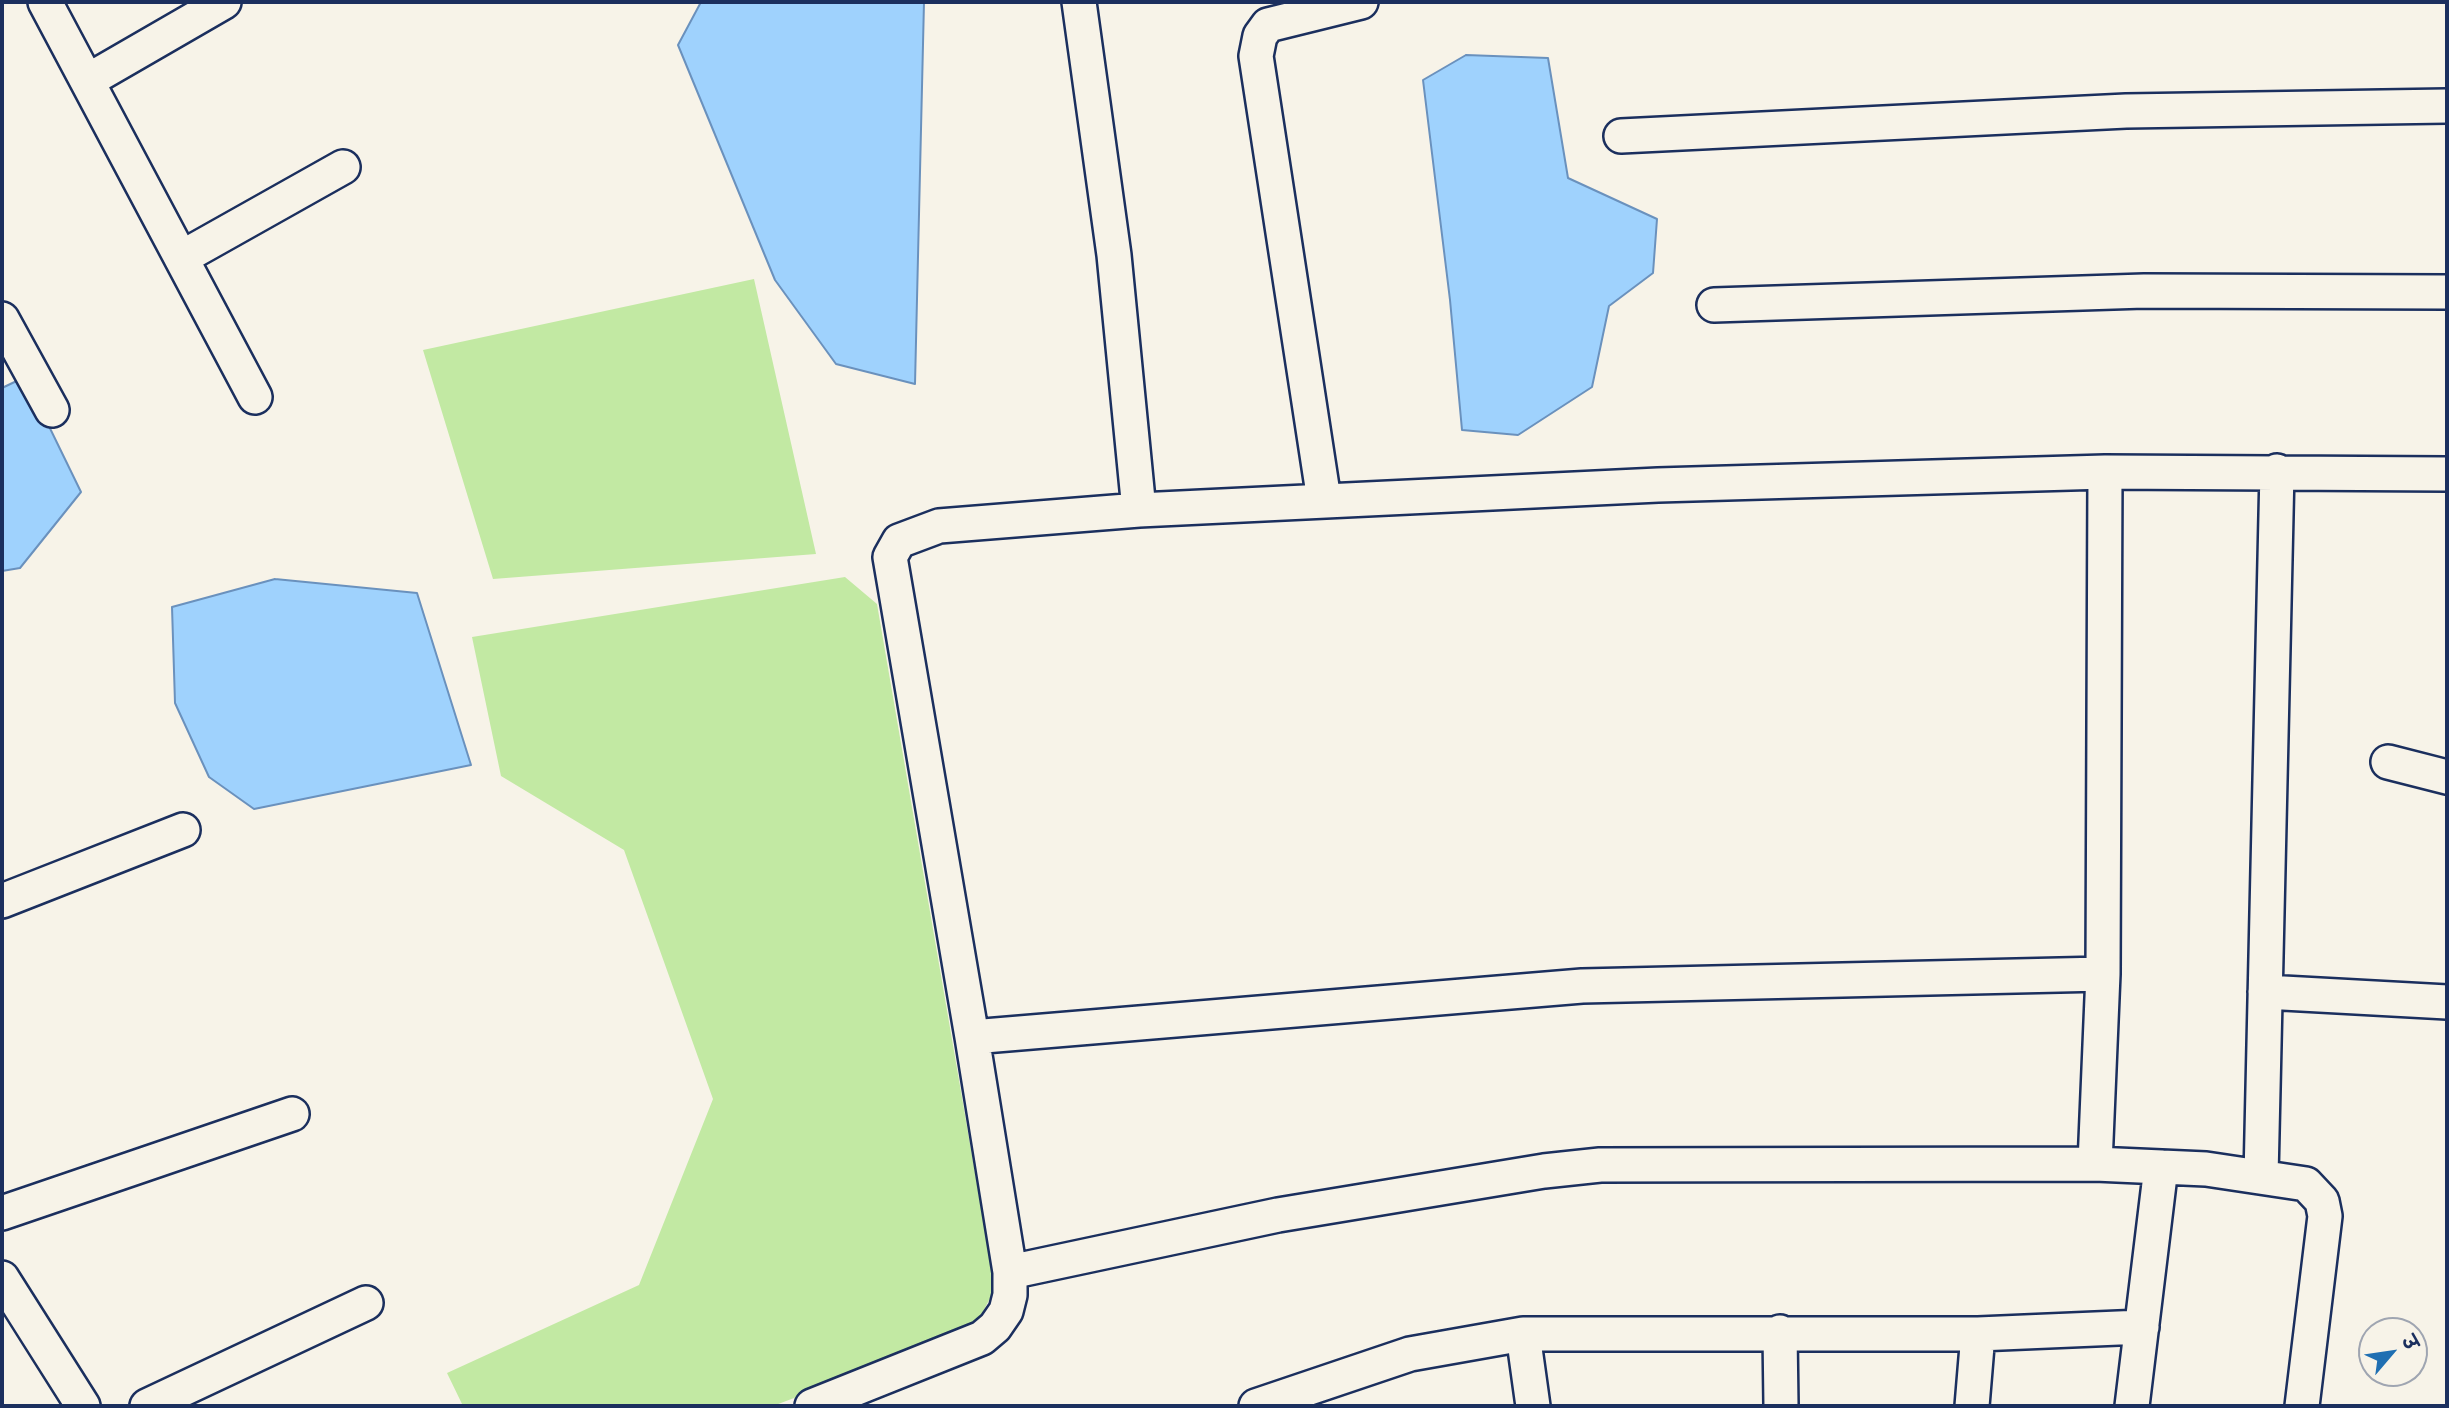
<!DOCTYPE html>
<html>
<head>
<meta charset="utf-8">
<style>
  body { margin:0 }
  #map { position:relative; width:2449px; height:1408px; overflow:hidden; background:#f7f3e8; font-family:Pangolin,"Playpen Sans Deva",sans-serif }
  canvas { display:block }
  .frame { position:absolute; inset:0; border:4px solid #1b2f5e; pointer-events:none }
  .north { position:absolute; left:2358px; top:1317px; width:70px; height:70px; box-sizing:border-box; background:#f7f3e8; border:2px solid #9fa5b1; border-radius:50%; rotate:61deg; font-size:19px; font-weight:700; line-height:28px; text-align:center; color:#1b2f5e }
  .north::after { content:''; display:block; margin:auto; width:24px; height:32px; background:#1f6fb2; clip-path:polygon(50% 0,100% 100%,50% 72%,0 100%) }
</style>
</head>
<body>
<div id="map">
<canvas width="2449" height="1408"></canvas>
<div class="frame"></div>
<div class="north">उ</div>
</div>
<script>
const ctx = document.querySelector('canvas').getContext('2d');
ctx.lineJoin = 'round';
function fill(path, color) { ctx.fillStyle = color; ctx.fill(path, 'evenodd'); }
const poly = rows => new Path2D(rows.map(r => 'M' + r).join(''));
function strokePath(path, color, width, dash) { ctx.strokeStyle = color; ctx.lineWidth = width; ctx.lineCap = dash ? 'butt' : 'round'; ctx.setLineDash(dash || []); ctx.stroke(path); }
const green = poly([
  [754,279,816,554,493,579,423,350],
  [845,577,877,604,995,1289,973,1330,773,1406,463,1406,447,1373,639,1285,713,1099,624,850,501,776,472,637]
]);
const water = poly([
  [701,2,924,2,915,384,836,364,775,280,678,45,701,2],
  [1466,55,1548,58,1568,178,1657,219,1653,273,1609,306,1592,387,1518,435,1462,430,1450,300,1423,80,1466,55],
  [25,377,81,492,20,568,2,571,2,388,25,377],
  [275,579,417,593,471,765,254,809,209,777,175,703,172,607,275,579]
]);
const minor = poly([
  [45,2,255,397],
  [1079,2,1114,255,1139,510],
  [89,80,224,2],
  [1621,136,2126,111,2447,106],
  [181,258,343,167],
  [1714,305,2144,291,2447,292],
  [2,319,52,410],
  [1324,500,1256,56,1260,36,1268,25,1361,2],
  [2388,762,2447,777],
  [2,901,183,830],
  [2265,992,2447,1002],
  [972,1037,1582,986,2103,974],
  [2095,1164,2103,974,2105,472],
  [2261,1177,2277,471],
  [2,1213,292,1114],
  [1010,1272,1278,1215,1544,1171,1600,1165,2095,1164,2206,1169,2306,1184,2322,1201,2325,1216,2302,1406],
  [2,1278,83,1406],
  [1780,1332,1781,1406],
  [1523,1334,1533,1406],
  [147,1406,366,1303],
  [812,1406,982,1338,995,1327,1006,1311,1010,1295,1010,1272,972,1037,890,557,899,541,939,526,1139,510,1658,485,2105,472,2447,474],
  [1256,1406,1410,1354,1523,1334,1978,1334,2142,1327],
  [1972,1406,1978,1334],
  [2132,1406,2161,1167]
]);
fill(green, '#c2e9a3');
fill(water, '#9fd2fd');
strokePath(water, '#6a91bd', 2);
strokePath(minor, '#1b2f5e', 38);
strokePath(minor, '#f7f3e8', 33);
</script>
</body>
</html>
